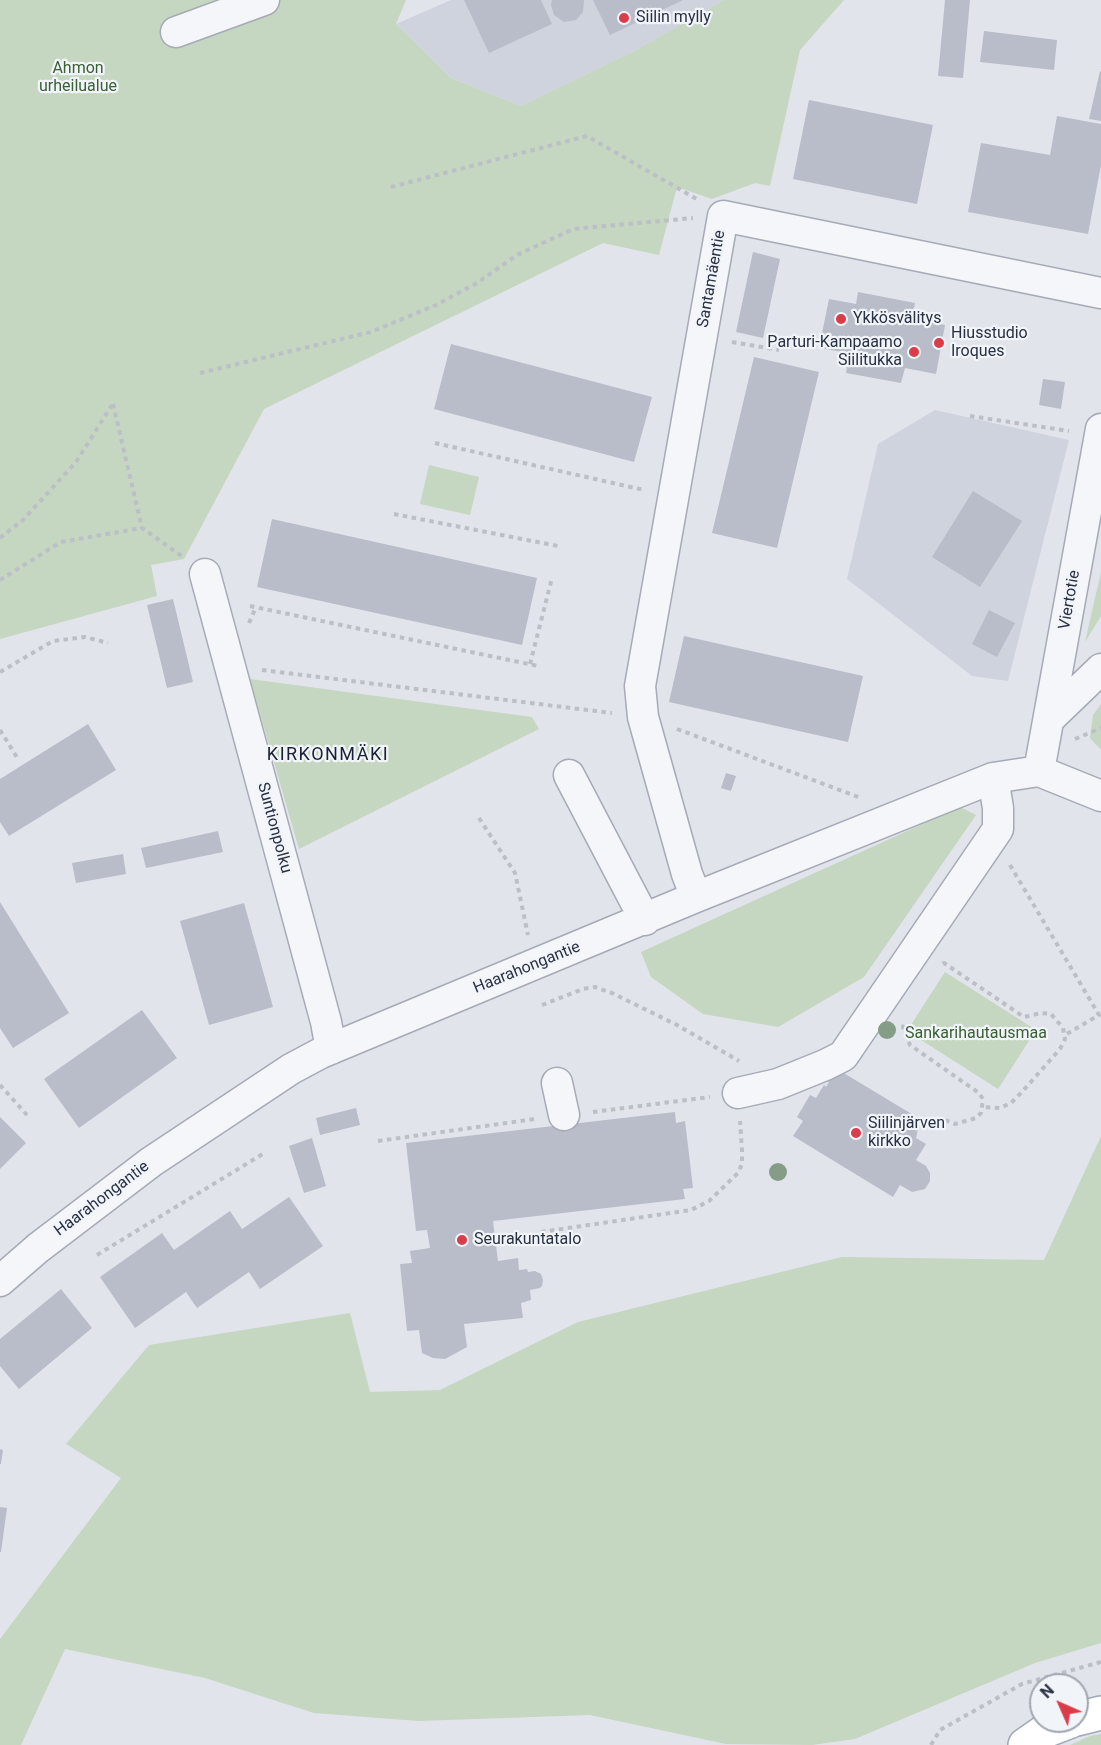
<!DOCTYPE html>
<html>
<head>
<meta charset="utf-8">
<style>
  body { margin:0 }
  #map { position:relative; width:1101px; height:1745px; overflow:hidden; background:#e1e4eb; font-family:Roboto,sans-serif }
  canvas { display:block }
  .north { position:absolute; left:1029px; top:1673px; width:60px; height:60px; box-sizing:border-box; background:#f1f4f8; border:2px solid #a1a6b0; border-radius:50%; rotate:315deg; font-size:16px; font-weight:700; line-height:24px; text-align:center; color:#283044 }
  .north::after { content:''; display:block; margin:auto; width:21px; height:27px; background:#da3c4a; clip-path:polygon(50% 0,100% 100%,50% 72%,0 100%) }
</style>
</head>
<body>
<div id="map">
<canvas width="1101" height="1745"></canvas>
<div class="north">N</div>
</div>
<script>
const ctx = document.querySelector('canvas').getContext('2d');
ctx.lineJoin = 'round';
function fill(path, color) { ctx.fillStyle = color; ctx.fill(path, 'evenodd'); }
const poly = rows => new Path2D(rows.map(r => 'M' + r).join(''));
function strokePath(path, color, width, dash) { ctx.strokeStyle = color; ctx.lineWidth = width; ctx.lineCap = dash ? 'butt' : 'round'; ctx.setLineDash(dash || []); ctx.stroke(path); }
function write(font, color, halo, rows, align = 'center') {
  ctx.font = font + ' Roboto,sans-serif'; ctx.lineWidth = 4.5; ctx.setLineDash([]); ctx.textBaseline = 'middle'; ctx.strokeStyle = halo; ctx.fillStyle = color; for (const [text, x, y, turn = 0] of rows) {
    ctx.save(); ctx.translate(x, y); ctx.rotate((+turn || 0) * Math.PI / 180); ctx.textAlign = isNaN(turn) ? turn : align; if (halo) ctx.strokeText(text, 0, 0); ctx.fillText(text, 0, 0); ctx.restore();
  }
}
const built = poly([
  [451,0,724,0,636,50,521,106,451,78,396,24],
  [935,410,1069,440,1008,681,972,676,847,579,878,444]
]);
const green = poly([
  [0,0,406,0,396,24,451,78,521,106,636,50,724,0,844,0,800,50,770,186,755,183,712,199,677,187,659,255,603,243,264,409,184,559,151,565,157,596,0,639],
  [429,465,479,477,470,515,420,504],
  [1101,572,1101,616,1085,642],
  [250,679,532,717,539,729,299,849],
  [1101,704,1101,750,1090,738,1093,715],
  [960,807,976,815,864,977,778,1027,703,1014,651,977,641,952],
  [945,972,1036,1030,998,1089,907,1031],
  [1101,1136,1101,1643,1035,1663,855,1739,812,1745,726,1744,590,1715,418,1721,314,1713,205,1678,65,1649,21,1745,0,1745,0,1639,121,1478,66,1444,149,1345,350,1313,370,1392,440,1390,578,1322,842,1257,1044,1260],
  [1101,1734,1101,1745,1070,1745,1090,1736]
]);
const building = poly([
  [464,0,541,0,552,24,489,53],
  [552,0,584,0,583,12,576,20,564,22,554,15,551,5],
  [593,0,683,0,610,35],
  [945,0,970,0,963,78,938,76],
  [984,31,1057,40,1054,70,980,62],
  [1100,71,1101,71,1101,121,1089,119],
  [809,100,933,125,917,204,793,179],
  [1057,116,1101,124,1101,165,1088,234,968,212,981,143,1050,155],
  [753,252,780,259,763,338,736,332],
  [858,292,915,303,912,319,945,325,936,374,905,368,901,383,846,373,849,353,819,348,829,299,856,304],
  [451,344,652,397,634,462,434,409],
  [754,357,819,372,777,548,712,533],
  [1043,379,1065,382,1061,409,1039,405],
  [973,491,1022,521,980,587,932,557],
  [272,519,537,578,522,645,257,587],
  [173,599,193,682,167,688,147,605],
  [989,610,1015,623,997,657,972,644],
  [684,636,863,676,848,742,669,702],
  [88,724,116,770,9,836,0,822,0,779],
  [726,773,736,776,731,791,721,788],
  [218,831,223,852,146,868,141,848],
  [123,854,126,874,76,883,72,863],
  [0,902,69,1013,13,1048,0,1028],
  [244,903,273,1007,209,1025,180,921],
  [142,1010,177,1058,79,1128,44,1079],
  [837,1069,915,1116,911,1123,918,1129,916,1138,926,1144,916,1160,926,1166,930,1173,930,1181,925,1189,912,1192,900,1185,893,1197,793,1136,803,1121,797,1117,810,1095,816,1098,824,1085,826,1087,829,1082,826,1079],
  [356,1108,360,1125,320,1135,316,1118],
  [675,1112,676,1123,685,1121,693,1188,683,1189,685,1199,493,1221,498,1261,518,1258,519,1270,527,1269,528,1272,535,1271,541,1274,543,1280,542,1286,540,1288,530,1290,531,1300,521,1303,523,1318,464,1324,467,1347,445,1359,433,1358,422,1353,419,1330,407,1331,400,1264,412,1263,410,1251,430,1248,427,1230,416,1231,406,1143],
  [0,1117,26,1143,0,1169],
  [312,1138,326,1186,304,1193,289,1146],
  [289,1197,323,1246,260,1289,249,1272,197,1308,186,1292,135,1328,100,1277,162,1233,174,1250,230,1211,242,1229],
  [61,1289,92,1328,19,1389,0,1366,0,1339],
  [0,1449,3,1450,1,1464,0,1464],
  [0,1507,7,1508,1,1552,0,1552]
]);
const path = poly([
  [391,187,587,136,700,201],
  [732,342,779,350],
  [200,373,371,332,436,305,477,283,517,255,573,229,693,218],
  [113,404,142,528,183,557],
  [970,416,1069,431],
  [435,443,644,490],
  [394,514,558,546],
  [0,538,23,520,76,462,112,405],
  [0,580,61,542,142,528],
  [250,606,538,666],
  [249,623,256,607],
  [530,664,552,578],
  [262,670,612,713],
  [0,672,53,641,85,637,108,643],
  [677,729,861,798],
  [0,730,18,759],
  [1075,739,1101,728],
  [479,818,515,873,528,935],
  [1010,865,1099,1015,1065,1035],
  [943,964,944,963,1024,1017,1041,1013,1051,1014,1063,1028,1065,1039,1060,1049,1021,1093,1011,1103,1000,1108,983,1107],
  [542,1005,583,989,595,987,612,993,677,1025,739,1061],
  [904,1025,903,1027,910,1045,979,1093,983,1099,981,1113,976,1118,955,1124,945,1120],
  [0,1085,27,1115],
  [593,1112,710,1097],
  [378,1141,535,1119],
  [541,1232,691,1210,709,1201,738,1173,742,1164,742,1150,740,1121],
  [97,1255,266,1152],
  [931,1745,940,1730,1022,1684,1101,1662]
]);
const minor = poly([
  [176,32,264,0],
  [205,574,326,1022,331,1049],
  [1049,719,1101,669],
  [1039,771,1101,429],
  [569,775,645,920],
  [696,897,687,874,643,717,640,686,723,216,1101,293],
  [557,1083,564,1115],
  [738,1093,778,1084,825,1065,843,1056,998,829,998,808,993,778],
  [0,1281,38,1248,151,1162,291,1069,321,1053,696,897,993,778,1039,771,1101,796]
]);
const major = poly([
  [1077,1719,1101,1713],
  [1025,1745,1045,1731,1071,1721]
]);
const trees = [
  [887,1030],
  [778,1172]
];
const markers = [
  [624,18,6,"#da3c4a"],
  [841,319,6,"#da3c4a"],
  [939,343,6,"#da3c4a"],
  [914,352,6,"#da3c4a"],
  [856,1133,6,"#da3c4a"],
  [462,1240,6,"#da3c4a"]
];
const poiNames = [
  ["Siilin mylly",636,18],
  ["Ykkösvälitys",853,319],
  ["Hiusstudio",951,334],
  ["Iroques",951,352],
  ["Parturi-Kampaamo",902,343,"right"],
  ["Siilitukka",902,361,"right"],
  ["Siilinjärven",868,1124],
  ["kirkko",868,1142],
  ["Seurakuntatalo",474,1240]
];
const parkNames = [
  ["Ahmon",78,69],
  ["urheilualue",78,87],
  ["Sankarihautausmaa",976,1034]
];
const streetNames = [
  ["Santamäentie",712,279,-80],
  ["Viertotie",1070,600,-80],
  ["Suntionpolku",274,828,75],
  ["Haarahongantie",527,968,-22],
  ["Haarahongantie",102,1199,-37]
];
const neighbourhoodNames = [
  ["KIRKONMÄKI",328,755]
];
fill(built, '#cfd3dd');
fill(green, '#c5d6c1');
fill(building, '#b8bdc9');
strokePath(minor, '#a6aab6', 33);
strokePath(major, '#9fa8b8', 36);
strokePath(path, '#bbbfc6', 4, [4.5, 4.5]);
strokePath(minor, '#f4f6f9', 30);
strokePath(major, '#fff', 33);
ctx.fillStyle = '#859c86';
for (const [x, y] of trees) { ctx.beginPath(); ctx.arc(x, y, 9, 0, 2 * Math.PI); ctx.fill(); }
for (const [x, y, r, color] of markers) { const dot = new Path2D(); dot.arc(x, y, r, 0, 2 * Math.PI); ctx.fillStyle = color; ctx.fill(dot); strokePath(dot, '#f1f4f8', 2); }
write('16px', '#283044', '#f1f4f8', poiNames, 'left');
write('16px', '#396134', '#f1f4f8', parkNames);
write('16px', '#283044', '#f1f4f8', streetNames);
ctx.letterSpacing = '1.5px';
write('18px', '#1a2135', '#f1f4f8', neighbourhoodNames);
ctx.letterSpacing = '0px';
</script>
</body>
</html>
